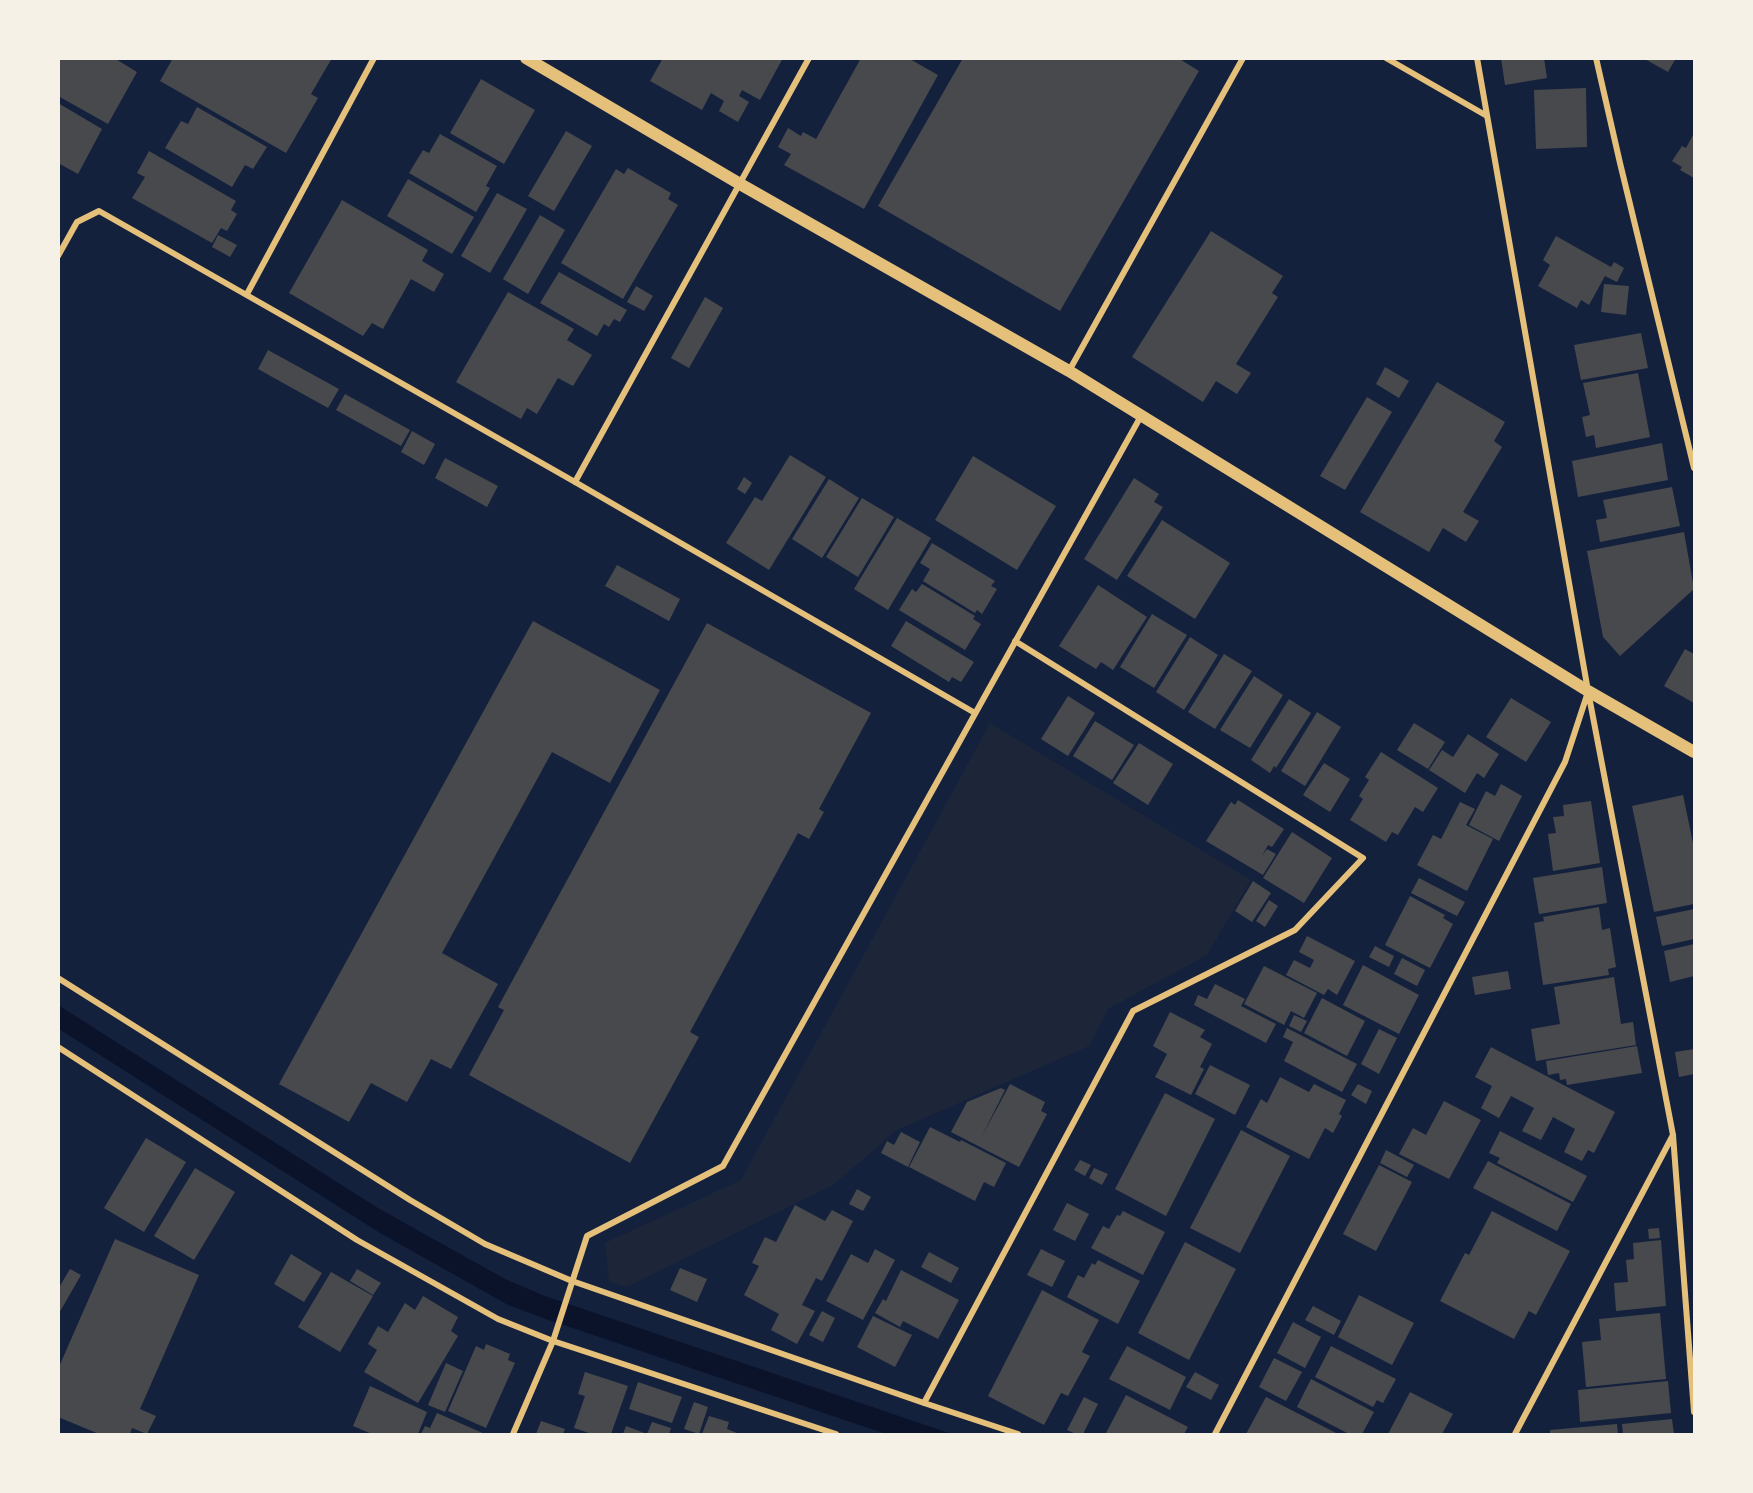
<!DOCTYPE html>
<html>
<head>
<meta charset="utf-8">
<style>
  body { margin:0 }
  #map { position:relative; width:1753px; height:1493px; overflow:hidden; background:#14213d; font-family:"Varela Round",sans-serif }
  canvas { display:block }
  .frame { position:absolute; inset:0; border:60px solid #f6f1e7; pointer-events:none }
</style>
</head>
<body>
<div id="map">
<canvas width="1753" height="1493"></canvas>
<div class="frame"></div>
</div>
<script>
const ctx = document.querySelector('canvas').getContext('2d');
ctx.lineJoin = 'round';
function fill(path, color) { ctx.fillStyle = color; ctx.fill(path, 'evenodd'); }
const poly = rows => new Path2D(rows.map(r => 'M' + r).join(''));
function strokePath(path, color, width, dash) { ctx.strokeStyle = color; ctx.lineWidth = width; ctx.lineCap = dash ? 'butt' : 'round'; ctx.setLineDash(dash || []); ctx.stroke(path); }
const green = poly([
  [990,723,1251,880,1207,955,1108,1009,1089,1046,897,1130,833,1185,627,1287,609,1282,605,1243,741,1180]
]);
const water = poly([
  [58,1005,378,1208,505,1279,545,1296,952,1434,886,1434,543,1318,508,1305,380,1233,59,1029]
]);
const building = poly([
  [58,58,114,58,137,72,108,124,58,96],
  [173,58,332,58,311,94,318,98,286,153,160,81],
  [663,58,783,58,760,100,742,90,739,96,749,102,738,122,719,111,724,101,711,93,702,110,650,81],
  [861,58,908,58,938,75,864,209,784,165,791,154,778,147,788,128,801,136,803,132,816,139],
  [963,58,1178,58,1199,71,1060,311,878,206],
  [1501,58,1544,58,1547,78,1505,85],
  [1643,58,1676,58,1668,72],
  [481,79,535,110,504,164,450,133],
  [1586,88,1587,147,1536,149,1534,90],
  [58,103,102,129,78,174,58,163],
  [197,107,267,147,253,169,245,165,232,187,165,148,181,121,188,124],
  [566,131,592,146,554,211,528,196],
  [1694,133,1694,178,1680,170,1682,167,1672,161,1682,146,1686,148],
  [440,134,497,166,486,186,490,188,476,212,409,173,423,150,429,153],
  [149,151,236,201,231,210,237,214,227,231,221,228,212,243,132,198,145,177,137,173],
  [628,168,671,193,668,199,678,205,623,299,561,263,616,169,624,174],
  [408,179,474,217,452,254,387,216],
  [497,193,527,209,490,273,461,256],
  [342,200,428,250,422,261,444,274,434,292,411,279,383,329,372,323,363,336,289,293],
  [540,215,565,230,528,294,503,279],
  [1211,231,1283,276,1272,293,1278,297,1236,364,1251,373,1237,394,1216,381,1203,402,1132,357],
  [218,235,237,245,230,257,212,247],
  [1556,236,1611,267,1614,262,1624,268,1617,282,1605,276,1589,305,1581,300,1577,308,1538,286,1550,265,1543,260],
  [559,272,627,310,620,322,614,319,609,327,604,324,597,336,540,303],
  [1604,284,1629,286,1626,315,1601,312],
  [636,286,653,296,644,311,627,302],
  [508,292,574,329,567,340,592,355,573,386,558,378,537,414,527,408,521,419,456,382],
  [705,297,723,308,689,368,671,358],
  [1641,333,1648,368,1581,380,1574,345],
  [268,350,339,389,328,408,258,369],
  [1385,367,1409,381,1399,398,1376,384],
  [1638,373,1650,437,1596,448,1594,435,1586,437,1582,417,1590,415,1583,383],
  [1437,382,1505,422,1494,441,1502,447,1463,512,1479,521,1466,542,1443,528,1429,552,1360,512],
  [345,394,410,430,401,446,336,410],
  [1367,397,1392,412,1345,490,1320,476],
  [412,431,435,444,424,465,401,452],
  [1662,443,1668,480,1578,497,1572,461],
  [790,455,826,477,769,570,726,543,755,497,762,501],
  [973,456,1056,506,1017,570,935,520],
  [445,458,498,486,487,507,435,478],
  [744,477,752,483,745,494,737,489],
  [1134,478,1159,494,1154,502,1163,507,1117,580,1084,559],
  [829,479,859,498,822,558,792,539],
  [1672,487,1680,526,1600,542,1596,520,1607,518,1603,500],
  [862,498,894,517,858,577,826,557],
  [897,518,931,538,888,610,854,589],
  [1162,520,1230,563,1195,619,1127,576],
  [1684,532,1694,589,1620,656,1603,637,1587,551],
  [932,543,995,581,991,586,997,589,982,614,977,610,975,613,923,581,930,569,920,563],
  [617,565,680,599,669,621,605,586],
  [922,584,975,616,973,619,981,624,965,650,899,610,912,589,916,592],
  [1098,585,1147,617,1113,670,1101,662,1096,669,1059,646],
  [1152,614,1187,635,1154,688,1120,667],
  [533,621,660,690,610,783,552,752,442,953,498,984,451,1069,431,1059,407,1102,371,1083,349,1122,279,1084],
  [906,621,974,662,961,682,952,677,949,682,891,646],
  [707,623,871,713,819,809,824,812,809,839,798,833,690,1032,699,1037,630,1163,469,1075,504,1010,498,1007],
  [1190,637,1218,655,1184,710,1156,692],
  [1685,649,1694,654,1694,703,1664,686],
  [1224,654,1252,671,1215,729,1188,712],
  [1254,676,1283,695,1250,748,1220,730],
  [1068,696,1095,713,1068,756,1041,739],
  [1511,698,1551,722,1526,762,1486,737],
  [1289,699,1311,713,1276,768,1274,766,1270,773,1251,760],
  [1317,712,1341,727,1305,786,1281,771],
  [1095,721,1134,745,1112,780,1073,756],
  [1414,723,1445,742,1428,769,1397,750],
  [1468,734,1499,754,1484,778,1477,773,1465,793,1429,770,1442,750,1453,757],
  [1139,743,1173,764,1148,805,1113,783],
  [1381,752,1438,788,1423,812,1415,807,1398,835,1392,832,1386,842,1350,820,1363,799,1359,796,1369,780,1365,777],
  [1324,763,1350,779,1330,812,1303,795],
  [1501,784,1522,796,1499,841,1469,825,1486,791,1495,796],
  [1683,795,1693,843,1694,842,1694,904,1654,912,1632,806],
  [1238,800,1284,829,1272,847,1268,845,1262,856,1267,849,1276,854,1263,875,1206,841,1231,802,1235,805],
  [1591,801,1600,863,1553,871,1548,834,1556,833,1553,817,1564,816,1563,805],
  [1460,802,1475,809,1466,825,1493,839,1467,891,1417,865,1433,835,1441,839],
  [1292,832,1332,858,1304,903,1263,878],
  [1602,867,1607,903,1539,914,1533,878],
  [1419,878,1465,902,1457,916,1411,893],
  [1253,881,1271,893,1252,922,1235,911],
  [1410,896,1445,915,1443,918,1453,924,1430,968,1385,945],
  [1269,900,1278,906,1265,927,1256,921],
  [1599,907,1602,930,1610,928,1616,967,1608,969,1609,975,1543,985,1534,923,1544,921,1543,917],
  [1694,909,1694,939,1662,946,1656,917],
  [1307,936,1355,961,1337,995,1328,989,1324,995,1286,975,1294,960,1310,968,1314,960,1299,952],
  [1694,944,1694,976,1670,982,1664,951],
  [1375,946,1394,956,1389,967,1369,957],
  [1402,958,1425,970,1417,986,1394,974],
  [1363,965,1419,995,1399,1034,1343,1005],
  [1264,966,1317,993,1304,1018,1291,1011,1284,1025,1244,1004],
  [1508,971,1511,989,1475,995,1472,977],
  [1614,977,1621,1024,1633,1022,1636,1045,1536,1061,1531,1029,1560,1024,1554,987],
  [1215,984,1245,999,1241,1006,1276,1024,1266,1043,1194,1005,1198,995,1207,999],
  [1322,998,1365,1021,1347,1056,1304,1033],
  [1170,1012,1205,1030,1200,1037,1212,1044,1200,1067,1204,1069,1191,1095,1155,1077,1167,1054,1153,1046],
  [1294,1015,1307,1021,1301,1032,1289,1026],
  [1287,1028,1357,1064,1342,1092,1284,1061,1293,1042,1283,1037],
  [1379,1029,1397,1038,1379,1074,1361,1064],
  [1637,1046,1642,1073,1567,1085,1566,1079,1560,1080,1559,1073,1548,1075,1546,1061],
  [1491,1047,1615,1112,1594,1153,1588,1150,1582,1161,1564,1152,1575,1129,1553,1117,1541,1140,1522,1131,1534,1108,1511,1096,1499,1118,1481,1108,1492,1086,1475,1077],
  [1694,1049,1694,1074,1679,1077,1675,1052],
  [1210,1065,1250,1085,1235,1115,1195,1094],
  [1280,1077,1309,1092,1314,1084,1346,1100,1339,1114,1342,1116,1333,1133,1325,1128,1309,1159,1246,1127,1261,1099,1267,1103],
  [1010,1084,1045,1102,1041,1111,1047,1114,1019,1167,951,1132,967,1102,1001,1088,1005,1090,981,1138],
  [1358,1084,1372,1091,1366,1104,1351,1095],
  [1165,1093,1215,1119,1166,1216,1115,1189],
  [1444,1101,1481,1120,1449,1179,1399,1154,1413,1128,1426,1135],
  [930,1127,960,1142,961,1140,1006,1163,994,1187,984,1182,975,1201,909,1167],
  [1241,1130,1290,1156,1240,1253,1190,1228],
  [1500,1131,1587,1176,1573,1202,1497,1163,1500,1158,1489,1153],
  [901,1132,920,1142,908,1167,881,1153,887,1141,894,1145],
  [146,1138,186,1162,144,1232,104,1208],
  [1386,1150,1414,1165,1407,1177,1380,1163],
  [1080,1160,1091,1165,1085,1176,1074,1170],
  [1488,1161,1571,1204,1557,1231,1473,1188],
  [1379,1165,1412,1182,1376,1251,1343,1234],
  [195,1168,235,1192,194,1260,154,1236],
  [1094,1168,1108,1174,1102,1185,1089,1178],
  [857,1189,871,1197,863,1211,849,1204],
  [1067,1203,1089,1214,1075,1241,1053,1230],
  [795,1205,825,1221,832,1210,853,1221,822,1281,816,1278,802,1305,815,1311,797,1344,771,1330,779,1314,744,1295,759,1266,752,1263,765,1237,776,1242],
  [1123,1211,1165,1232,1143,1275,1091,1248,1103,1226,1109,1229,1117,1215,1120,1216],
  [1492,1211,1570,1251,1536,1315,1529,1311,1514,1339,1440,1301,1465,1253,1469,1255],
  [1659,1228,1660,1238,1649,1239,1648,1229],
  [115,1239,199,1275,140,1409,156,1416,147,1434,132,1428,130,1434,99,1434,58,1417,58,1369],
  [1661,1240,1666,1306,1616,1311,1614,1283,1628,1282,1626,1260,1634,1259,1633,1243],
  [1185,1242,1236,1269,1189,1360,1138,1333],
  [875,1249,895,1260,863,1320,826,1301,851,1254,868,1263],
  [1041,1249,1065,1261,1052,1287,1027,1275],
  [929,1252,959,1268,951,1283,921,1267],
  [291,1254,322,1273,304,1302,274,1284],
  [1098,1260,1140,1281,1118,1324,1067,1297,1078,1275,1084,1278,1092,1263,1095,1265],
  [680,1268,707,1279,697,1302,670,1290],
  [70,1269,81,1275,58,1315,58,1289],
  [357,1269,381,1283,373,1295,350,1281],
  [901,1270,959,1300,938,1339,903,1321,900,1327,875,1313,883,1299,886,1301],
  [331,1272,373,1296,340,1352,298,1327],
  [1042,1290,1099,1320,1082,1352,1090,1356,1068,1396,1061,1393,1044,1425,988,1396],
  [1359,1295,1414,1323,1392,1365,1338,1337],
  [423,1296,458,1317,451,1331,458,1336,418,1403,364,1372,377,1350,368,1344,378,1326,388,1332,405,1303,415,1310],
  [1313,1306,1341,1321,1334,1335,1305,1320],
  [822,1311,835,1318,823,1342,809,1335],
  [1660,1313,1666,1379,1586,1387,1582,1342,1601,1340,1599,1319],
  [873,1316,912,1335,895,1367,857,1347],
  [1293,1322,1321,1337,1305,1368,1277,1353],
  [486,1344,510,1354,508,1360,515,1363,486,1428,448,1411,476,1346,484,1350],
  [1127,1346,1186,1377,1170,1410,1109,1379],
  [1331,1346,1396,1379,1383,1403,1377,1400,1373,1407,1315,1377],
  [1274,1358,1302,1372,1286,1401,1259,1387],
  [446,1363,463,1371,445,1412,428,1405],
  [585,1372,628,1386,611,1434,592,1434,574,1428,585,1396,578,1394],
  [1195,1372,1219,1385,1211,1400,1186,1387],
  [1311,1379,1374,1412,1362,1434,1349,1434,1297,1407],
  [1668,1381,1671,1413,1580,1422,1578,1390],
  [638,1382,682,1397,672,1423,629,1409],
  [370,1386,427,1412,418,1434,372,1434,353,1426],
  [1410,1392,1453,1414,1442,1434,1388,1434],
  [1126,1395,1188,1427,1184,1434,1110,1434,1106,1433],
  [1084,1397,1098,1404,1083,1434,1076,1434,1067,1430],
  [1266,1397,1338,1434,1246,1434],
  [694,1402,708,1407,699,1434,684,1429],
  [437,1413,485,1434,421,1434,425,1426,430,1428],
  [709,1416,729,1422,727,1429,737,1433,736,1434,702,1434],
  [1672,1419,1674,1434,1623,1434,1622,1424],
  [541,1421,565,1429,563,1434,536,1434],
  [652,1422,671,1428,669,1434,623,1434,626,1426,647,1434],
  [1617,1424,1618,1434,1550,1434,1550,1430]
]);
const minor = poly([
  [1386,58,1487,116],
  [1477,58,1588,691,1673,1135,1694,1412],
  [1596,58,1620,163,1694,468],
  [58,256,77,222,99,211,575,482,975,713],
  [247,294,374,58],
  [1069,371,1243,58],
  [575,482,809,58],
  [58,978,410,1200,485,1244,572,1281,924,1403,1018,1434],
  [58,1047,357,1240,498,1319,553,1341,836,1434],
  [924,1403,1133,1011,1295,930,1363,858,1015,641],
  [513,1434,553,1341,587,1236,723,1166,1141,416],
  [1215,1434,1565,762,1588,692],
  [1515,1434,1673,1135]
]);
const secondary = poly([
  [526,58,740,184,1069,371,1588,691,1694,752]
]);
fill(green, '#1d2539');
fill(water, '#0b132b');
fill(building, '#48494c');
strokePath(minor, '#e5c07b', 6);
strokePath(secondary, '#e5c07b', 12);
</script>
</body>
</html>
